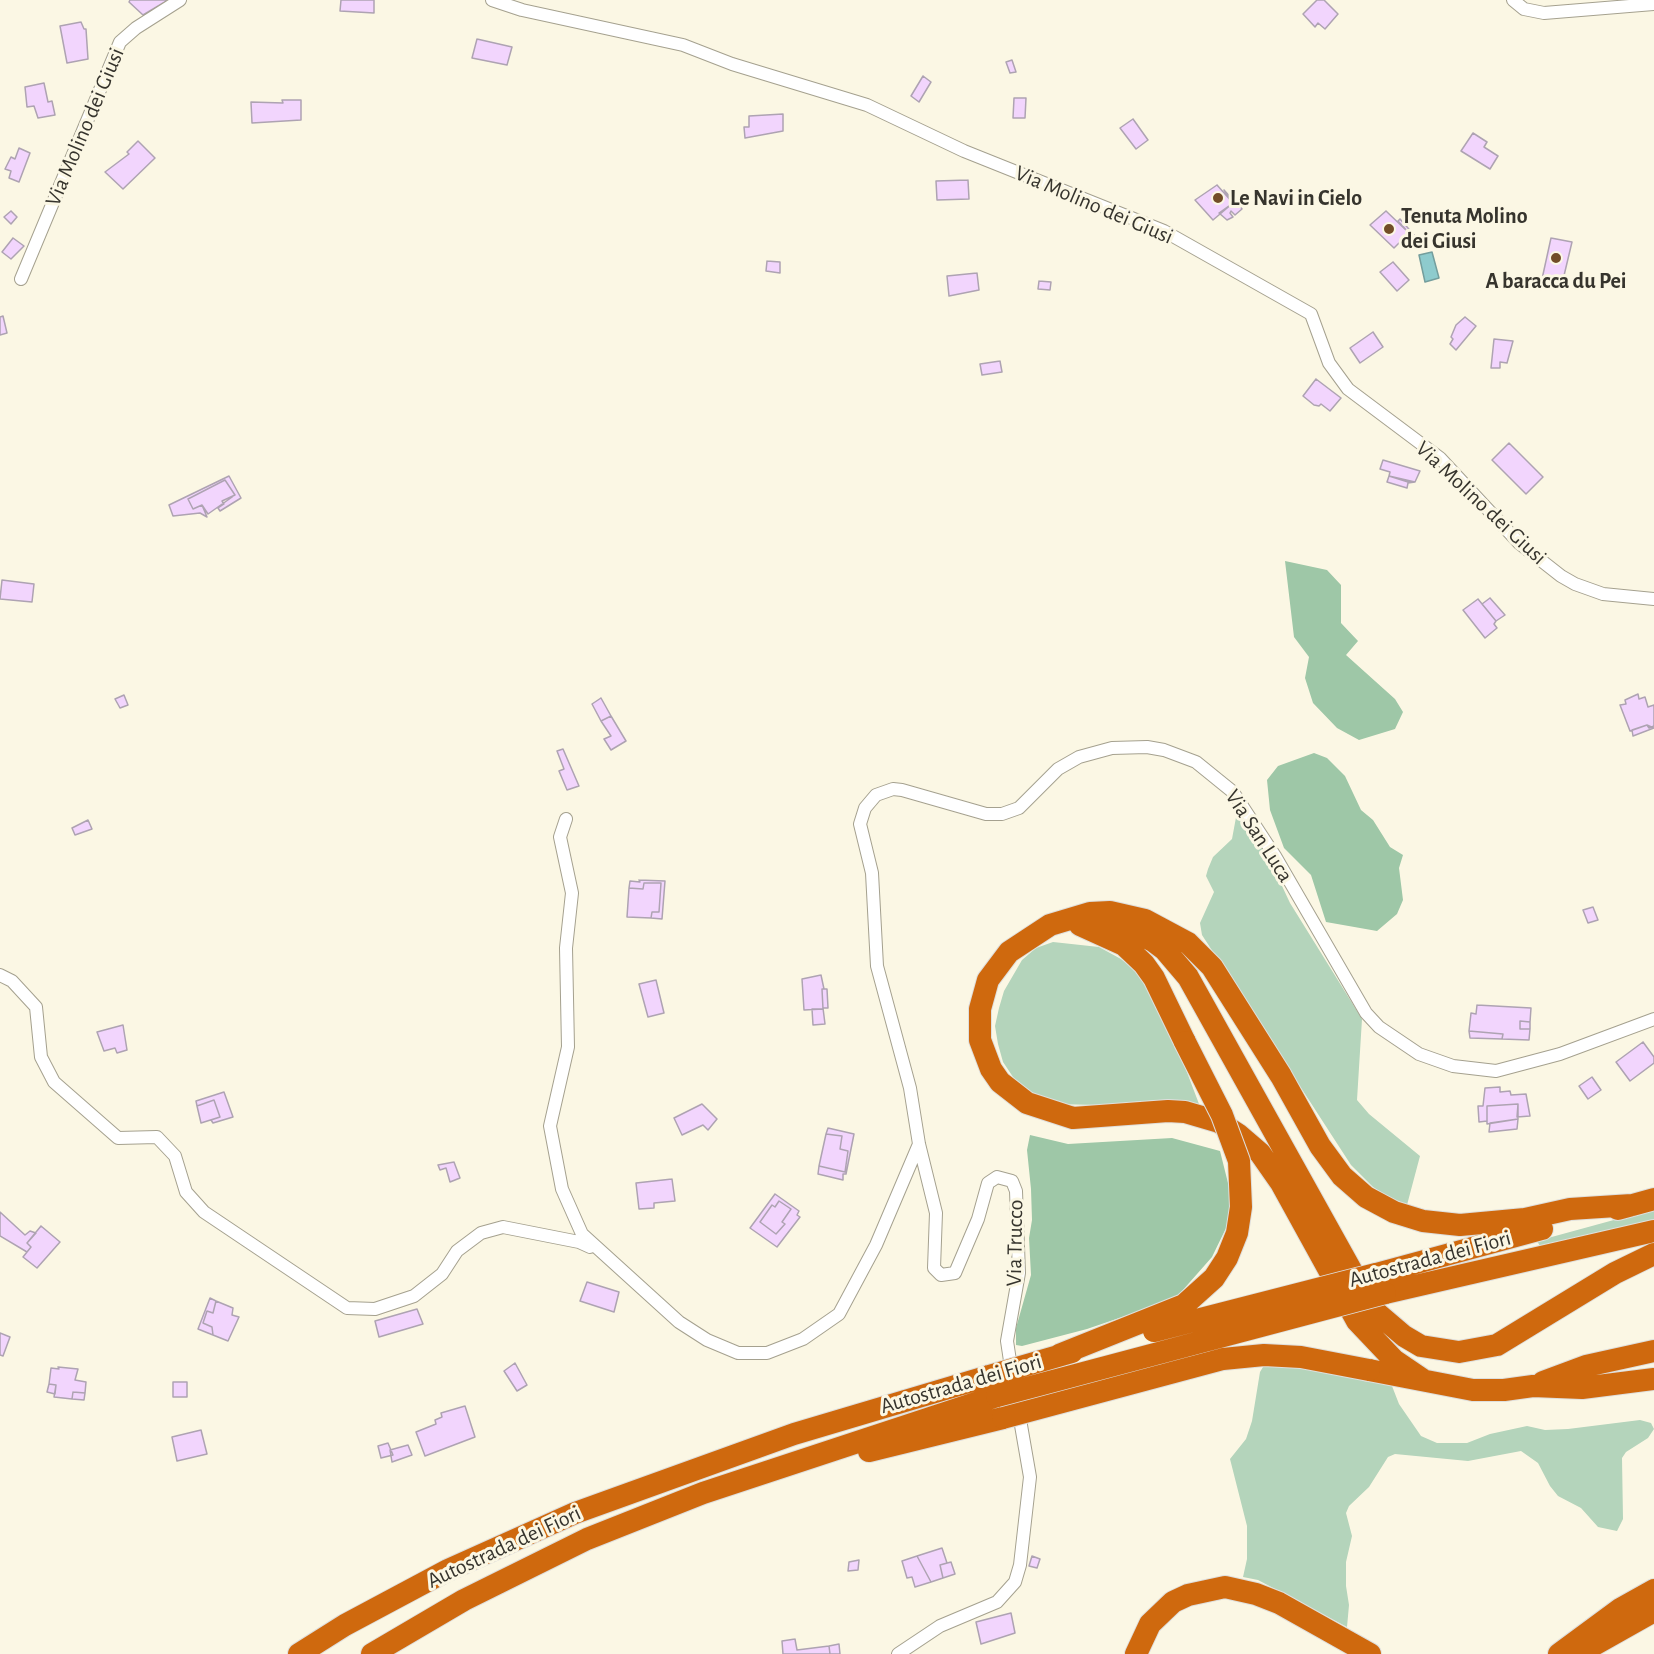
<!DOCTYPE html>
<html>
<head>
<meta charset="utf-8">
<style>
  body { margin:0 }
  canvas { display:block; background:#fbf7e4 }
</style>
</head>
<body>
<canvas width="1654" height="1654"></canvas>
<script>
const ctx = document.querySelector('canvas').getContext('2d');
ctx.lineJoin = 'round';
function fill(path, color) { ctx.fillStyle = color; ctx.fill(path, 'evenodd'); }
const poly = rows => new Path2D(rows.map(r => 'M' + r).join(''));
function strokePath(path, color, width, dash) { ctx.strokeStyle = color; ctx.lineWidth = width; ctx.lineCap = dash ? 'butt' : 'round'; ctx.setLineDash(dash || []); ctx.stroke(path); }
function write(font, color, halo, rows, align = 'center') {
  ctx.font = font + ' "Alegreya Sans",sans-serif'; ctx.lineWidth = 6; ctx.setLineDash([]); ctx.textBaseline = 'middle'; ctx.strokeStyle = halo; ctx.fillStyle = color; for (const [text, x, y, turn = 0] of rows) {
    ctx.save(); ctx.translate(x, y); ctx.rotate((+turn || 0) * Math.PI / 180); ctx.textAlign = isNaN(turn) ? turn : align; if (halo) ctx.strokeText(text, 0, 0); ctx.fillText(text, 0, 0); ctx.restore();
  }
}
const green = poly([
  [1237,812,1246,816,1260,839,1290,903,1362,1019,1357,1100,1369,1114,1420,1156,1407,1205,1397,1203,1373,1187,1351,1165,1202,935,1200,923,1214,892,1206,876,1208,869,1213,857,1232,839],
  [1053,942,1099,947,1121,959,1136,971,1152,991,1179,1051,1199,1104,1159,1100,1098,1105,1051,1104,1019,1086,1003,1062,998,1044,995,1026,999,1008,1004,991,1022,960,1036,948],
  [1654,1209,1654,1220,1540,1246,1537,1241],
  [1290,1364,1392,1386,1399,1404,1421,1436,1437,1443,1467,1443,1490,1434,1527,1426,1545,1430,1568,1429,1640,1420,1651,1423,1654,1429,1648,1438,1626,1452,1622,1458,1623,1519,1617,1531,1598,1527,1581,1508,1558,1496,1550,1486,1538,1463,1521,1451,1468,1461,1395,1454,1388,1457,1369,1487,1349,1506,1346,1513,1352,1536,1346,1562,1346,1586,1349,1605,1347,1627,1258,1580,1243,1577,1247,1559,1247,1526,1230,1459,1246,1439,1252,1421,1260,1372,1263,1367]
]);
const forest = poly([
  [1285,561,1327,570,1341,585,1341,623,1358,641,1346,655,1395,699,1403,712,1395,729,1359,740,1337,728,1313,703,1305,678,1309,657,1294,637],
  [1314,753,1327,758,1345,776,1361,810,1373,820,1390,847,1403,855,1399,868,1403,900,1397,914,1377,931,1326,922,1311,875,1284,848,1270,810,1267,780,1278,766],
  [1030,1135,1068,1144,1172,1138,1220,1151,1229,1187,1230,1205,1228,1224,1212,1257,1175,1299,1087,1329,1022,1346,1016,1345,1016,1328,1031,1275,1029,1238,1032,1220,1031,1189,1027,1150]
]);
const water = poly([
  [1432,252,1439,278,1425,282,1419,255,1432,252]
]);
const building = poly([
  [130,0,168,0,143,15,129,2,130,0],
  [341,0,374,0,374,13,340,11,341,0],
  [1324,0,1338,14,1325,29,1318,23,1315,27,1303,14,1317,0,1324,0],
  [81,22,84,29,86,29,88,59,67,63,60,26,81,22],
  [477,39,512,47,507,65,472,58,477,39],
  [1012,60,1016,72,1010,73,1006,62,1012,60],
  [923,76,931,82,919,102,911,96,923,76],
  [44,83,48,102,52,101,55,115,38,118,34,106,27,107,25,87,44,83],
  [1014,98,1026,98,1025,118,1013,118,1014,98],
  [282,100,301,100,301,120,252,123,251,102,283,103,282,100],
  [783,114,783,131,745,138,744,127,749,127,749,116,783,114],
  [1133,119,1148,140,1136,149,1120,128,1133,119],
  [1473,133,1487,142,1484,147,1498,156,1490,169,1461,151,1473,133],
  [138,141,155,158,123,189,105,172,129,154,127,152,138,141],
  [19,148,30,153,19,182,9,178,11,171,5,169,11,157,15,159,19,148],
  [968,180,969,199,937,200,936,181,968,180],
  [1217,185,1233,203,1213,220,1195,200,1217,185],
  [1224,190,1233,200,1235,198,1242,209,1235,215,1231,211,1230,213,1233,217,1227,220,1219,213,1233,203,1224,190],
  [11,211,17,217,11,224,4,217,11,211],
  [1386,211,1409,233,1394,248,1370,225,1386,211],
  [1400,219,1415,236,1404,245,1401,242,1409,233,1398,221,1400,219],
  [13,238,24,246,11,259,2,252,13,238],
  [1551,238,1572,242,1562,284,1542,279,1551,238],
  [767,261,780,262,780,273,766,271,767,261],
  [1393,262,1409,280,1397,291,1380,272,1393,262],
  [977,273,979,290,949,296,947,276,977,273],
  [1039,281,1051,282,1050,290,1038,289,1039,281],
  [3,316,7,333,0,335,0,317,3,316],
  [1465,317,1476,326,1456,350,1450,344,1453,339,1451,337,1456,325,1465,317],
  [1373,332,1383,347,1360,363,1350,348,1373,332],
  [1494,339,1513,341,1507,363,1500,362,1500,368,1491,368,1494,339],
  [1000,361,1002,372,982,375,980,364,1000,361],
  [1316,379,1341,398,1330,411,1321,404,1319,406,1314,405,1303,396,1316,379],
  [1509,443,1543,477,1526,494,1492,460,1509,443],
  [1383,460,1420,471,1415,482,1389,476,1390,472,1380,469,1383,460],
  [229,476,241,498,220,511,218,508,224,504,222,501,235,495,225,480,188,499,193,509,202,505,207,517,200,513,173,516,169,505,229,476],
  [1389,476,1408,482,1415,482,1408,483,1407,488,1387,482,1389,476],
  [225,480,235,495,208,514,202,505,193,509,188,499,225,480],
  [2,580,34,584,32,602,0,599,2,580],
  [1490,598,1505,615,1496,621,1482,604,1490,598],
  [1478,599,1496,621,1494,624,1497,628,1485,638,1463,610,1478,599],
  [1638,694,1639,699,1645,697,1648,707,1654,705,1654,726,1649,728,1647,725,1630,731,1620,705,1626,704,1625,700,1638,694],
  [124,695,128,705,120,708,115,699,124,695],
  [601,698,611,716,601,721,592,704,601,698],
  [611,716,626,741,611,750,604,739,611,736,601,721,611,716],
  [1647,725,1654,728,1633,736,1632,730,1647,725],
  [563,749,579,786,567,790,559,771,564,769,557,751,563,749],
  [88,820,92,829,75,835,72,828,88,820],
  [639,880,665,881,662,919,651,918,652,912,659,912,661,883,644,883,643,889,629,888,630,881,640,882,639,880],
  [644,883,661,883,659,912,652,912,651,918,627,917,629,888,643,889,644,883],
  [1593,907,1598,920,1588,923,1583,910,1593,907],
  [821,975,824,989,822,989,823,1009,804,1010,802,979,821,975],
  [656,980,664,1013,648,1017,639,984,656,980],
  [822,989,827,989,828,1008,823,1008,825,1024,813,1025,812,1009,823,1009,822,989],
  [1477,1005,1531,1008,1530,1022,1520,1021,1520,1029,1530,1029,1529,1040,1502,1039,1503,1034,1469,1031,1471,1013,1476,1014,1477,1005],
  [1520,1021,1530,1022,1530,1029,1520,1029,1520,1021],
  [123,1025,127,1050,117,1053,115,1048,104,1051,97,1032,123,1025],
  [1469,1031,1503,1034,1502,1039,1470,1038,1469,1031],
  [1643,1042,1654,1057,1654,1063,1630,1081,1616,1062,1643,1042],
  [1592,1077,1601,1090,1588,1099,1579,1086,1592,1077],
  [1500,1087,1500,1092,1510,1091,1511,1095,1526,1094,1530,1116,1517,1117,1518,1104,1487,1106,1487,1121,1479,1122,1478,1106,1483,1106,1485,1088,1500,1087],
  [224,1092,233,1117,213,1123,211,1120,220,1117,214,1100,197,1106,196,1101,224,1092],
  [214,1100,220,1117,201,1123,197,1106,214,1100],
  [702,1104,717,1119,708,1130,703,1125,682,1135,674,1118,702,1104],
  [1518,1104,1518,1119,1487,1124,1487,1106,1518,1104],
  [1518,1119,1517,1129,1489,1132,1490,1123,1518,1119],
  [828,1128,854,1134,846,1174,843,1174,843,1180,818,1174,819,1166,845,1172,848,1151,840,1149,842,1136,826,1134,828,1128],
  [826,1134,842,1136,840,1149,848,1151,845,1172,819,1166,826,1134],
  [454,1162,460,1178,450,1182,446,1168,440,1170,438,1165,454,1162],
  [672,1179,675,1201,654,1203,654,1208,639,1209,636,1183,672,1179],
  [775,1194,799,1211,797,1215,800,1217,777,1247,750,1228,775,1194],
  [779,1201,791,1209,782,1222,785,1224,776,1234,760,1222,772,1205,775,1207,779,1201],
  [779,1201,791,1209,782,1222,785,1224,776,1234,760,1222,772,1205,775,1207,779,1201],
  [0,1212,25,1235,30,1231,36,1233,27,1243,31,1247,27,1252,0,1236,0,1212],
  [41,1226,60,1242,37,1268,23,1257,31,1247,27,1243,41,1226],
  [587,1282,619,1292,614,1312,580,1301,587,1282],
  [210,1298,216,1301,213,1313,207,1311,203,1323,212,1327,213,1335,198,1329,210,1298],
  [216,1301,233,1308,232,1315,239,1317,228,1341,213,1335,212,1327,203,1323,207,1311,213,1313,216,1301],
  [417,1309,423,1324,379,1337,375,1321,417,1309],
  [0,1333,10,1337,3,1356,0,1355,0,1333],
  [515,1363,527,1385,517,1391,504,1371,515,1363],
  [58,1367,78,1369,75,1380,86,1382,85,1393,73,1392,72,1399,54,1397,56,1385,49,1384,51,1368,59,1369,58,1367],
  [173,1382,187,1382,187,1397,173,1397,173,1382],
  [49,1384,56,1385,55,1394,47,1392,49,1384],
  [73,1392,85,1393,84,1400,72,1399,73,1392],
  [465,1406,475,1437,425,1456,416,1432,436,1424,435,1420,442,1417,441,1413,465,1406],
  [201,1430,207,1454,177,1461,172,1437,201,1430],
  [388,1443,393,1455,381,1458,378,1446,388,1443],
  [408,1445,412,1455,392,1462,390,1450,408,1445],
  [942,1548,947,1563,940,1565,943,1578,931,1582,917,1556,942,1548],
  [917,1556,931,1582,915,1587,912,1577,907,1578,902,1561,917,1556],
  [1032,1556,1040,1559,1037,1568,1029,1566,1032,1556],
  [859,1560,858,1570,848,1571,849,1562,859,1560],
  [951,1562,955,1574,943,1578,940,1565,951,1562],
  [1011,1613,1015,1633,981,1644,976,1622,1011,1613],
  [795,1639,797,1650,829,1646,830,1654,783,1654,782,1641,795,1639],
  [839,1644,840,1654,830,1654,829,1646,839,1644]
]);
const street = poly([
  [492,0,522,10,683,45,732,64,867,105,964,151,1164,231,1311,314,1329,363,1348,389,1440,458,1519,543,1561,576,1575,584,1603,594,1654,599],
  [1513,0,1524,9,1544,13,1654,4],
  [21,279,120,42,136,28,180,0],
  [566,819,560,837,572,893,566,948,568,1047,550,1126,562,1189,582,1234,679,1322,707,1340,738,1353,767,1353,803,1339,839,1314,876,1245,919,1144],
  [0,975,12,981,36,1007,41,1057,54,1082,118,1138,157,1137,175,1156,186,1192,204,1212,347,1308,375,1309,414,1296,442,1274,457,1251,481,1233,503,1227,579,1242,590,1247],
  [1012,1374,1007,1341,1019,1273,1016,1191,1012,1181,997,1177,988,1183,978,1219,955,1273,941,1275,934,1268,936,1213,919,1144,910,1088,877,966,872,873,860,824,865,808,876,795,893,789,902,790,986,814,1002,814,1019,808,1058,769,1079,757,1112,748,1147,747,1164,750,1196,762,1233,792,1275,856,1366,1013,1379,1027,1419,1054,1453,1066,1496,1071,1560,1054,1654,1019],
  [898,1654,940,1626,997,1602,1015,1582,1020,1565,1030,1477,1018,1408]
]);
const highway = poly([
  [1080,925,1124,945,1144,964,1154,978,1185,1042],
  [1111,926,1138,933,1153,941,1165,950,1188,977,1365,1295,1377,1313,1404,1336,1421,1346,1459,1352,1497,1345,1615,1273,1654,1254],
  [1618,1209,1654,1199],
  [1376,1274,1542,1229],
  [1385,1293,1654,1231],
  [1369,1370,1473,1390,1504,1390,1533,1386,1582,1388,1654,1379],
  [1422,1379,1394,1360,1357,1321,1281,1183,1260,1153,1239,1135,1219,1122,1185,1112,1168,1111,1073,1118,1027,1103,1000,1082,991,1069,980,1040,980,1009,988,980,1009,952,1050,925,1090,913,1110,912,1145,920,1188,943,1212,967,1281,1076,1320,1146,1342,1176,1366,1197,1394,1212,1423,1221,1460,1225,1525,1219,1570,1209,1632,1205],
  [1543,1382,1586,1366,1654,1351],
  [869,1451,1003,1418],
  [1585,1650,1654,1611],
  [299,1654,345,1625,448,1570,575,1513,794,1434,989,1376],
  [372,1654,464,1600,587,1539,703,1493,997,1396],
  [1136,1654,1150,1624,1173,1602,1188,1595,1225,1587,1256,1594,1279,1603,1370,1654],
  [1559,1654,1620,1609,1654,1590]
]);
const highwayBridge = poly([
  [1154,1331,1376,1274],
  [1059,1355,1184,1305,1214,1278,1227,1258,1237,1233,1241,1207,1239,1161,1222,1115,1185,1042],
  [989,1376,1072,1352],
  [997,1396,1385,1293],
  [1003,1418,1223,1359,1264,1355,1301,1357,1369,1370]
]);
const markers = [
  [1218,198,6,"#724d28"],
  [1389,229,6,"#724d28"],
  [1556,258,6,"#724d28"]
];
const streetNames = [
  ["Via Molino dei Giusi",85,127,-67],
  ["Via Molino dei Giusi",1094,205,23],
  ["Via Molino dei Giusi",1481,503,43],
  ["Via San Luca",1259,836,57],
  ["Via Trucco",1015,1243,-89],
  ["Autostrada dei Fiori",1430,1259,-15],
  ["Autostrada dei Fiori",961,1384,-16],
  ["Autostrada dei Fiori",504,1547,-25]
];
const poiNames = [
  ["Le Navi in Cielo",1230,198],
  ["Tenuta Molino",1401,216],
  ["dei Giusi",1401,241],
  ["A baracca du Pei",1556,281,"center"]
];
fill(green, '#b4d4bb');
fill(forest, '#9ec7a7');
fill(water, '#8ecbcd');
strokePath(water, '#749e9d', 1.5);
fill(building, '#f2d5fd');
strokePath(building, '#aea3b2', 1.5);
strokePath(street, '#a5a18f', 14);
strokePath(highway, '#dfdfdd', 24);
strokePath(street, '#fff', 12);
strokePath(highway, '#cf690e', 22);
strokePath(highwayBridge, '#dfdfdd', 24, []);
strokePath(highwayBridge, '#cf690e', 22);
for (const [x, y, r, color] of markers) { const dot = new Path2D(); dot.arc(x, y, r, 0, 2 * Math.PI); ctx.fillStyle = color; ctx.fill(dot); strokePath(dot, '#fbf7e4', 2); }
write('22px', '#36342d', '#fbf7e4', streetNames);
write('bold 22px', '#36342d', '#fbf7e4', poiNames, 'left');
</script>
</body>
</html>
